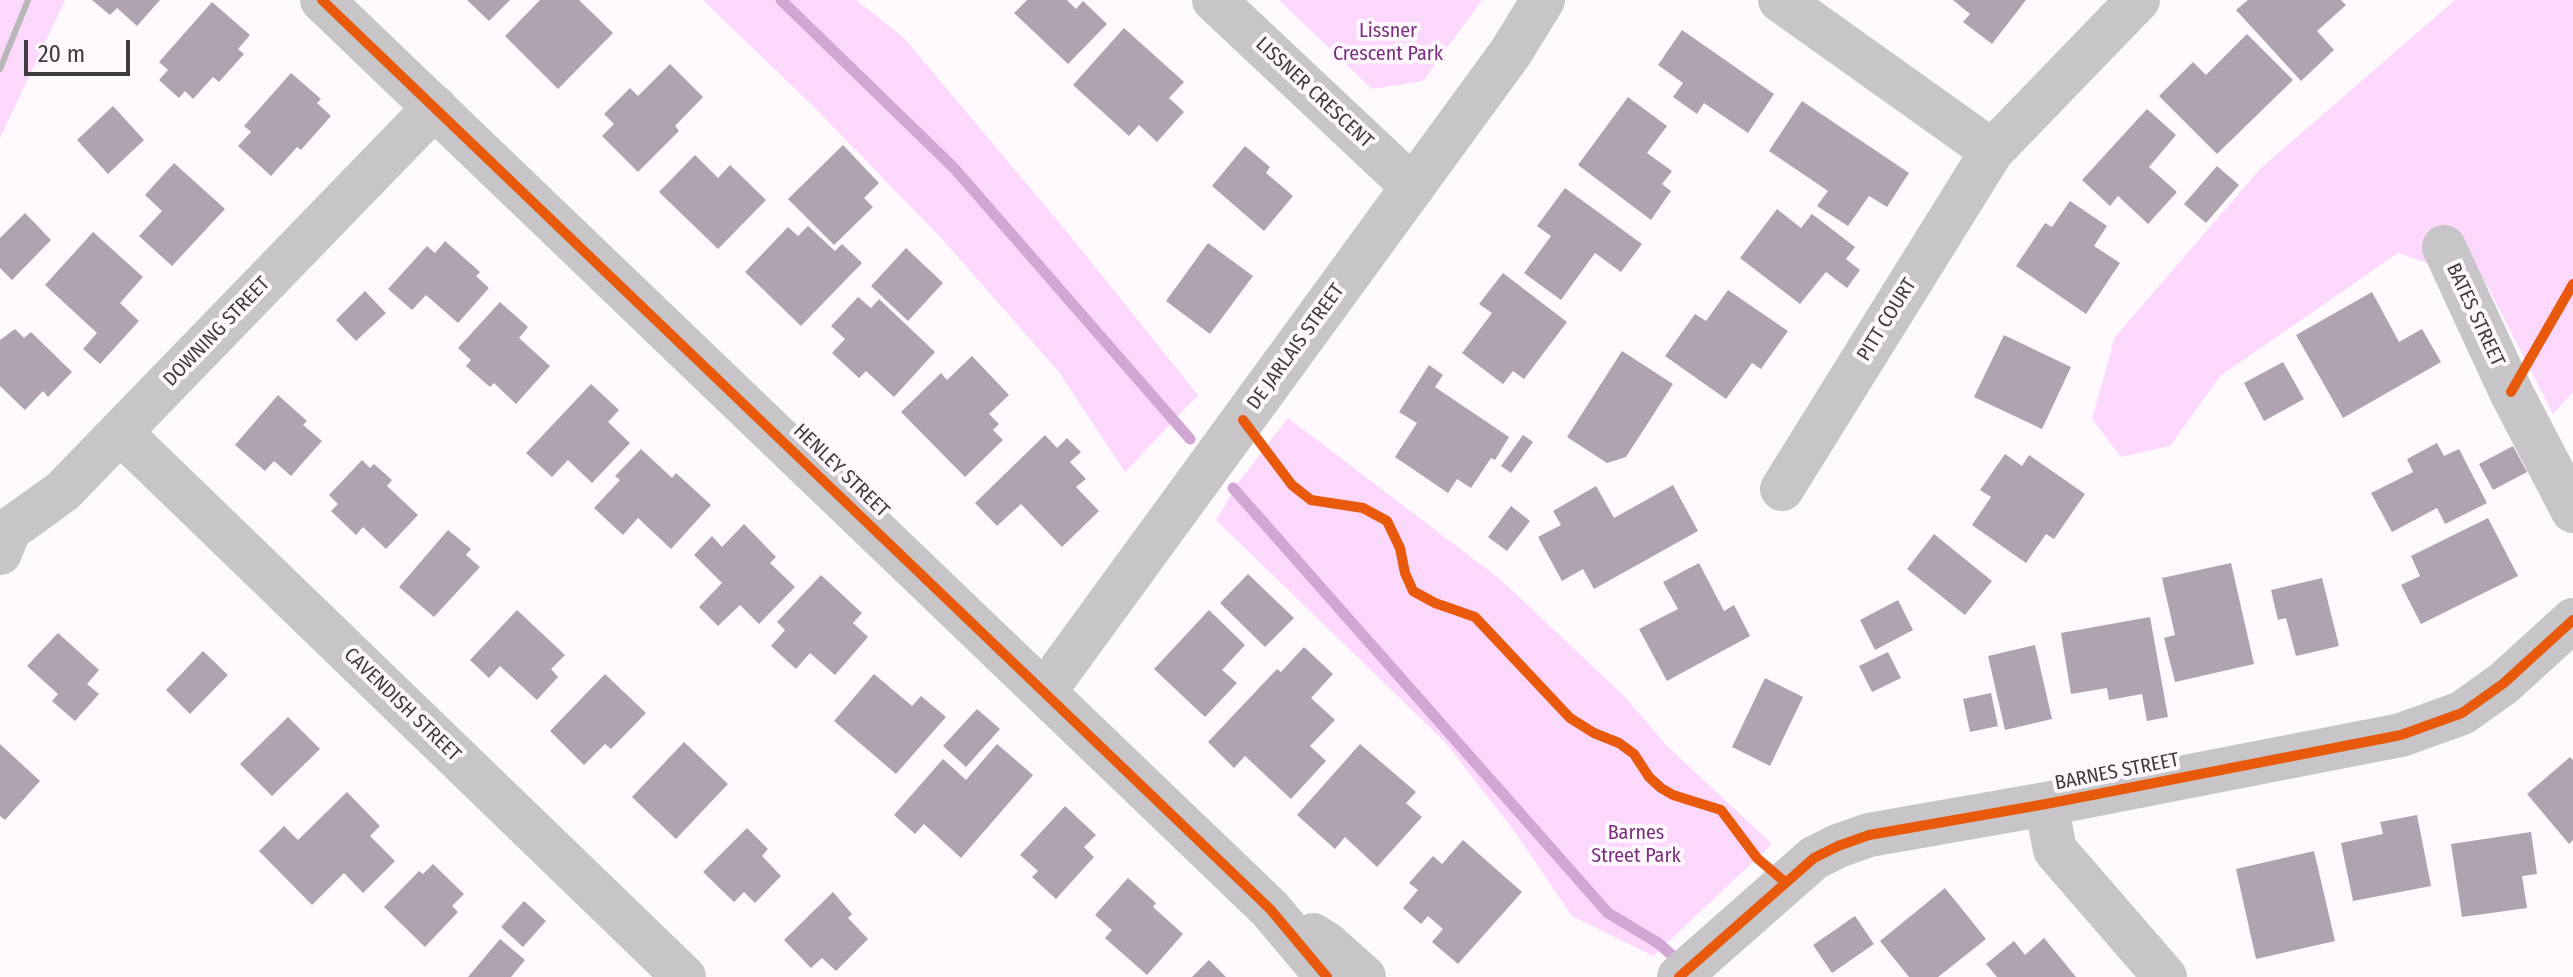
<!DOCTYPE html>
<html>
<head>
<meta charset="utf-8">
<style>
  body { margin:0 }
  #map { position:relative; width:2573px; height:977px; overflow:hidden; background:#fdf9fd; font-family:"Fira Sans Condensed",sans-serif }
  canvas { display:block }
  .scale { position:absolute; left:24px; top:40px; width:106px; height:36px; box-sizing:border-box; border:4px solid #3f3c3f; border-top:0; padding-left:10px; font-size:24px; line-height:28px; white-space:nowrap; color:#3f3c3f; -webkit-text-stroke:6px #fef8fe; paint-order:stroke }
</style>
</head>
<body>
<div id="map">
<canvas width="2573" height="977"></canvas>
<div class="scale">20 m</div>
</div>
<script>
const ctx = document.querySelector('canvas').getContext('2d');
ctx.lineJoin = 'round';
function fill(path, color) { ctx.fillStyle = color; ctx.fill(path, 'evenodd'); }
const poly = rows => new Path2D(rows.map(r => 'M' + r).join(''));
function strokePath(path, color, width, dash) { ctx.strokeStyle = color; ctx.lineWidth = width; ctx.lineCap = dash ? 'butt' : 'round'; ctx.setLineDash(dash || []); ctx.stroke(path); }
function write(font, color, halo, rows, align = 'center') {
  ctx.font = font + ' "Fira Sans Condensed",sans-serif'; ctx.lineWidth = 8; ctx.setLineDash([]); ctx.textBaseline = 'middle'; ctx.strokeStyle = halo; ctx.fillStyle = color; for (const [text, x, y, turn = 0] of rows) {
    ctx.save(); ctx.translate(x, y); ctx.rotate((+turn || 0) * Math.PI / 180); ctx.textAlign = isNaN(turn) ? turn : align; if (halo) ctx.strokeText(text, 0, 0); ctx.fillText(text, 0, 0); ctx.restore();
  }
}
const green = poly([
  [0,0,65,0,0,138],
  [703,0,856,0,904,38,1062,226,1198,395,1125,472,1059,372,943,240,814,107],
  [1279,0,1482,0,1423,81,1372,89],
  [2455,0,2573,0,2573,392,2553,414,2486,283,2398,253,2220,376,2170,446,2121,457,2092,419,2115,337,2261,168],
  [1288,418,1501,580,1624,696,1667,746,1772,844,1653,956,1572,916,1515,832,1445,742,1216,520,1238,483]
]);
const stream = poly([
  [781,0,954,168,1190,439],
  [1233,488,1608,913,1658,943,1682,964]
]);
const building = poly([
  [92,0,160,0,137,26,117,8,110,15],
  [467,0,510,0,489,21],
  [540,0,579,0,613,33,558,89,505,36],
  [1027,0,1067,0,1076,9,1083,1,1107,24,1068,64,1014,13],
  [1953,0,2026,0,1992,44,1963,22,1970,14],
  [2248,0,2341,0,2346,5,2317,31,2334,50,2301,81,2236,10],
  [212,2,250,35,238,49,244,54,219,82,213,77,193,99,185,91,179,98,159,80,168,70,159,62],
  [1124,28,1184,82,1169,98,1184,112,1157,142,1139,125,1129,136,1073,85],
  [1682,30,1774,94,1748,133,1704,103,1697,114,1673,97,1683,83,1658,65],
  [2247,34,2293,80,2217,154,2159,96,2193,62,2206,75],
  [670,64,703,97,675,126,679,131,638,172,602,136,614,124,604,114,630,88,638,96],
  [291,73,321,99,317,103,331,116,301,150,297,147,271,176,238,146,251,132,244,126],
  [1628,97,1667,126,1647,153,1672,171,1662,184,1671,191,1651,220,1578,165],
  [1802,101,1909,173,1887,207,1869,196,1848,226,1817,206,1828,191,1769,151],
  [113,106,144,140,108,174,77,140],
  [2147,109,2176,135,2149,167,2177,192,2148,224,2118,196,2110,206,2082,180],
  [843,145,879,183,864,198,873,207,834,245,788,199],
  [1245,146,1270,167,1266,173,1293,196,1264,231,1212,186],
  [695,155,718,178,730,165,766,200,718,249,659,192],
  [174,163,225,209,172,266,139,236,162,211,145,195],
  [2217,166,2239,185,2206,223,2184,204],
  [1565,188,1642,244,1621,272,1595,253,1561,300,1524,273,1551,236,1537,226],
  [2070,201,2107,226,2094,246,2120,263,2086,314,2016,266,2045,223,2052,227],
  [1777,209,1801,228,1812,214,1855,247,1846,259,1860,270,1847,288,1826,272,1800,304,1740,258],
  [25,213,51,240,12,280,0,268,0,238],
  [808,226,835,251,842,244,862,263,801,326,745,272,788,227,798,236],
  [93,232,143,277,120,303,139,321,100,364,83,349,97,333,45,285],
  [445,241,480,272,476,276,489,288,458,323,426,295,412,310,388,289,427,246,435,253],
  [1208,243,1253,276,1210,334,1166,301],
  [906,248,943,283,908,321,871,286],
  [1503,273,1567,322,1524,379,1513,371,1503,384,1462,353,1492,313,1479,304],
  [1728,290,1788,331,1761,369,1752,363,1726,399,1665,356,1695,314,1706,321],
  [365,291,386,313,356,341,336,320],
  [2372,292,2399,342,2422,329,2441,362,2343,418,2296,335],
  [858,297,871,308,879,299,935,352,894,397,866,371,859,378,832,353,845,339,831,326],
  [500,302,528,327,519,338,550,366,516,404,494,383,490,387,466,366,471,360,458,348],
  [15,329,24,338,31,332,72,372,48,397,43,391,25,410,0,386,0,340],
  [2004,335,2071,367,2042,429,1974,397],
  [1622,351,1673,384,1626,457,1607,463,1567,437],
  [972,356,1009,395,989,414,999,424,993,430,1003,440,965,477,901,412,941,373,947,380],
  [2283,362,2304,399,2264,421,2244,383],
  [1429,365,1443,375,1435,387,1509,437,1495,460,1491,458,1471,488,1457,479,1448,493,1395,457,1417,423,1399,412],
  [591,384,619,410,608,422,630,443,592,483,568,460,552,477,526,453],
  [278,395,307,421,303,425,322,441,291,476,274,461,265,471,235,445],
  [1045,435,1057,448,1067,438,1081,452,1070,462,1086,479,1076,487,1099,511,1062,547,1021,504,997,526,975,503],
  [1523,435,1533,442,1511,473,1501,466],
  [2437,443,2444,456,2459,449,2487,503,2445,524,2437,508,2392,532,2371,493,2413,472,2407,459],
  [2513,446,2527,472,2493,490,2479,464],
  [641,449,672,478,676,473,711,505,671,549,638,518,623,535,594,508,620,480,615,476],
  [2005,454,2022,466,2029,455,2085,494,2054,539,2046,534,2026,563,1972,525,1991,497,1980,490],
  [362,460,370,468,374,464,392,480,387,486,418,515,386,549,363,527,356,535,331,511,338,504,329,495],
  [1673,485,1698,531,1594,589,1583,569,1562,581,1538,537,1561,525,1553,511,1596,486,1614,518],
  [1511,506,1530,521,1507,551,1488,537],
  [2488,518,2518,576,2421,624,2401,585,2420,576,2411,556],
  [744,524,776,557,770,563,795,587,759,624,740,605,718,626,699,607,722,583,694,555,712,536,722,547],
  [448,530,471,549,466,555,480,567,434,617,399,587],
  [1934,534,1992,581,1965,615,1907,569],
  [1699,563,1724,611,1734,605,1750,636,1667,681,1639,629,1678,609,1663,582],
  [2231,563,2254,664,2175,682,2164,638,2175,635,2162,578],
  [1248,574,1294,618,1265,647,1220,603],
  [821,575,862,613,853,623,868,637,835,675,810,653,796,669,771,646,785,630,777,622],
  [2322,578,2339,646,2296,656,2286,618,2278,620,2271,590],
  [1898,600,1913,630,1875,650,1860,620],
  [517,610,565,655,551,669,558,677,537,700,500,666,489,678,470,660],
  [1209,610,1245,645,1222,670,1237,683,1205,717,1154,669],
  [2150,617,2168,717,2147,721,2142,694,2109,700,2107,688,2071,694,2061,633],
  [58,633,99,670,87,684,99,694,75,721,52,701,58,694,27,666],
  [2035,645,2052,719,2005,730,1988,656],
  [1304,647,1333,674,1311,698,1335,720,1310,746,1326,761,1291,799,1245,756,1234,768,1208,742,1277,669,1281,672],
  [203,651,228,675,190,714,166,690],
  [1888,652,1901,678,1872,692,1859,666],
  [605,674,646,713,611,749,605,744,584,765,550,731],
  [874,674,912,706,921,696,946,717,896,774,834,721],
  [1765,678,1803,697,1770,766,1732,747],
  [1991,693,1998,726,1970,732,1963,699],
  [977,709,1000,729,966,767,943,746],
  [288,717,320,749,272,796,240,764],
  [684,742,728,784,676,839,632,797],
  [0,744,40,781,5,820,0,816],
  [997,744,1033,775,961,858,924,824,915,834,894,815,943,759,966,780],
  [1360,744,1416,792,1406,803,1422,817,1377,867,1345,837,1335,849,1297,815],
  [2570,757,2573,760,2573,840,2569,844,2527,794],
  [347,792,380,826,370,836,395,861,363,893,344,873,312,905,259,851,284,826,298,840],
  [1065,806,1096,835,1084,847,1094,857,1056,899,1032,877,1038,871,1020,855],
  [2417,815,2431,886,2353,901,2341,843,2383,834,2380,822],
  [747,828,768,849,762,856,781,876,755,903,744,892,734,902,703,872],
  [2531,832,2537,874,2522,876,2527,908,2462,917,2451,844],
  [1463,840,1522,892,1458,964,1432,942,1443,929,1428,916,1421,924,1403,908,1418,890,1409,883,1433,856,1442,864],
  [2314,851,2335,941,2256,959,2236,869],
  [433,864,464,894,452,906,458,912,425,947,384,907,419,871,423,874],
  [1128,878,1156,903,1153,907,1183,934,1147,975,1105,938,1112,930,1095,915],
  [1945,888,1986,939,1938,977,1909,977,1880,941],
  [833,892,852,914,848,918,868,939,836,971,822,958,811,968,784,940],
  [524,901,546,921,523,947,501,927],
  [1855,916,1874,944,1832,973,1813,945],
  [2044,938,2076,977,1997,977,1986,964,2014,941,2025,955],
  [500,939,525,960,511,977,468,977],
  [1209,960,1226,977,1192,977]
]);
const minor = poly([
  [322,0,1270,909,1327,977],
  [1214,0,1413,187],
  [1780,0,1992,151],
  [2444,247,2511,392,2573,511],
  [120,432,684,977],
  [1782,489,1992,151,2138,0],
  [0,553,9,530,63,491,435,107],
  [1045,691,1511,52,1543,0],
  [2046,804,2055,850,2165,977],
  [1313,935,1327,944,1364,977],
  [1679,977,1814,858,1838,846,1869,835,2046,804,2401,735,2462,713,2504,683,2573,620]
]);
const rail = poly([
  [0,69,28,0]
]);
const cycleway = poly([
  [322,0,1270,909,1327,977],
  [2511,392,2573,284],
  [1243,420,1292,485,1311,500,1363,508,1387,521,1400,548,1405,573,1413,591,1435,603,1475,617,1570,718,1594,733,1619,743,1634,754,1649,777,1661,788,1673,795,1721,810,1757,858,1785,882],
  [1679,977,1814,858,1838,846,1869,835,2046,804,2401,735,2462,713,2504,683,2573,620]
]);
const parkNames = [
  ["Lissner",1388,31],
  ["Crescent Park",1388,54],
  ["Barnes",1636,833],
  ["Street Park",1636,856]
];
const streetNames = [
  ["LISSNER CRESCENT",1314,93,43],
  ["BATES STREET",2475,315,65],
  ["PITT COURT",1887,320,-58],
  ["DOWNING STREET",217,332,-46],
  ["DE JARLAIS STREET",1296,347,-54],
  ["HENLEY STREET",841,471,44],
  ["CAVENDISH STREET",402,705,44],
  ["BARNES STREET",2117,772,-11]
];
fill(green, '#fcd8fc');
strokePath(stream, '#d2a6d3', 11);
fill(building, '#b0a3b1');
strokePath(minor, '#c7c5c7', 44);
strokePath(rail, '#b8b6b8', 6);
strokePath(cycleway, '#e8590c', 10);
write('20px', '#782e7b', '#fef8fe', parkNames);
write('20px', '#3f3c3f', '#fef8fe', streetNames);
</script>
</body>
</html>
